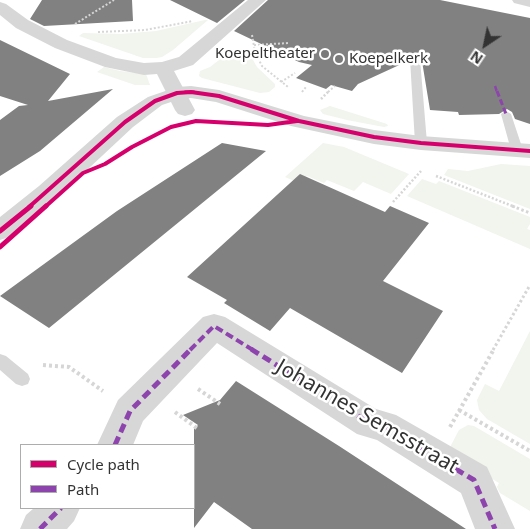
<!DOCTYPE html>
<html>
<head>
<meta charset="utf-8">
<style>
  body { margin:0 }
  #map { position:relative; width:530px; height:529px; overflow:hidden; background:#fff; font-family:"Noto Sans",sans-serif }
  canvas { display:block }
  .legend { position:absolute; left:20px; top:444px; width:175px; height:65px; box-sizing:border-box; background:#fff; border:1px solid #adadad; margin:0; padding:6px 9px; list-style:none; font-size:15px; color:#333 }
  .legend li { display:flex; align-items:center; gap:10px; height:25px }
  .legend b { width:25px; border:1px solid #adadad }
  .north { position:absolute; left:460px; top:20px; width:50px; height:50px; -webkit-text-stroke:4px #fff; paint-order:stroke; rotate:214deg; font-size:14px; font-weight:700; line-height:20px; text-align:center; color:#333 }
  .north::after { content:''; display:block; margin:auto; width:18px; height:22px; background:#333; clip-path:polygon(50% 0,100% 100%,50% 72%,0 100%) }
</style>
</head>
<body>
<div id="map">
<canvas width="530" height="529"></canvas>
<ul class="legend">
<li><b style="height:6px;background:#d6006c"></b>Cycle path</li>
<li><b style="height:6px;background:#8e44ad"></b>Path</li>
</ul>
<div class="north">N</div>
</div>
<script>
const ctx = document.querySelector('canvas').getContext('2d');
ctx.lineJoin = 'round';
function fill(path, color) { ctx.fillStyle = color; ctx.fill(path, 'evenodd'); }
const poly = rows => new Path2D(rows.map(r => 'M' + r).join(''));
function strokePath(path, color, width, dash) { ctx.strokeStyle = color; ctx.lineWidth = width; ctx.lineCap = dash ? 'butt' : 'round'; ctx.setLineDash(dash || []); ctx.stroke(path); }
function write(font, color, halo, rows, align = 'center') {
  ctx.font = font + ' "Noto Sans",sans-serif'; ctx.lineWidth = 5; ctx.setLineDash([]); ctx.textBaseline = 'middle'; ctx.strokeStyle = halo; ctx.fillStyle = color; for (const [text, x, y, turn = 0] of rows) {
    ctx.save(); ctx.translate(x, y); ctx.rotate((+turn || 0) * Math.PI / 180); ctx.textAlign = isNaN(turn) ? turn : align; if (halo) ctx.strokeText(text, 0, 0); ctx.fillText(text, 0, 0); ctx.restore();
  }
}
const green = poly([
  [205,20,208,20,173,50,162,57,156,58,143,58,79,36,83,33,121,34,156,31],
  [223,57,234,59,252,58,257,67,275,84,275,87,269,92,260,93,202,78,199,76,200,71,210,67],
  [104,67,120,71,146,74,150,85,135,85,97,72],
  [330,106,387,124,388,126,384,127,347,120,323,114,320,110],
  [323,143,344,147,409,174,391,194,363,182,354,191,327,180,324,183,307,176,299,183,285,177],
  [501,164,530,166,530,209,444,175,448,169,468,171],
  [422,179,436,184,439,181,530,217,530,224,527,229,530,230,530,249,407,196],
  [530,331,530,444,487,419,479,410,477,400,485,384,499,391],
  [468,425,474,426,530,459,530,511,500,493,497,487,499,483,451,454,449,449,459,430]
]);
const building = poly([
  [42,0,132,0,133,21,44,26,30,19],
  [170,0,245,0,217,23],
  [268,0,440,0,530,18,530,124,515,119,512,112,507,109,499,114,459,115,458,112,430,110,421,55,414,54,409,57,408,61,358,84,352,91,331,85,326,89,296,78,312,65,299,62,234,31],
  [0,40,70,74,48,101,113,89,40,151,0,176,0,120,19,106,28,105,0,96],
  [222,143,266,151,49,328,0,296,117,211],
  [300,174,385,212,390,206,429,223,383,281,443,311,402,373,290,308,270,331,224,303,227,300,187,277],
  [236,381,339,446,466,529,252,529,214,502,194,528,194,429,198,425,183,415,220,400]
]);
const pathFar3 = poly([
  [75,24,114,0],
  [98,32,145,30,193,21],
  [252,35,255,52,262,66,288,87],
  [254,45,289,43],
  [281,82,295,73],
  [302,92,306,87],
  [328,92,335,86]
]);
const pathFar2 = poly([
  [321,99,329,91],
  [436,176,515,207],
  [393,202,421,171]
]);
const pathFar1 = poly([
  [512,206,530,213],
  [493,350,530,285]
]);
const path = poly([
  [43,365,69,367,103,391],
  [198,389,220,404],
  [459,410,530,451],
  [175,412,198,429],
  [450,427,494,349]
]);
const service = poly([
  [415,56,420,59,427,143,421,146,415,143,410,59,415,56],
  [506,111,511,114,523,150,521,152,517,153,511,150,501,114,506,111],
  [0,354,6,356,28,374,30,379,28,384,22,386,16,384,0,370,0,354]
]);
const minor = poly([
  [248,0,266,0,193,65,174,71,195,110,192,114,185,116,178,114,175,110,157,74,144,75,105,67,55,48,16,28,0,15,0,2,6,4,28,20,67,40,116,58,144,63,162,62,179,57,248,0],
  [512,0,530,0,530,7,514,3,512,0],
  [214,314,225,317,376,409,396,415,487,467,515,529,475,529,461,493,377,440,357,434,217,343,143,421,133,445,97,445,118,400,203,317,214,314],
  [34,508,80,508,74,521,67,529,20,529,26,515,34,508]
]);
const tertiary = poly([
  [191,86,219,90,304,116,374,130,421,136,530,144,530,158,421,150,374,144,291,126,216,102,191,98,180,99,162,105,133,127,57,198,9,237,0,240,0,217,39,186,117,117,148,97,177,87,191,86]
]);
const quietFar3 = poly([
  [495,86,497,92]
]);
const quietFar2 = poly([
  [497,91,506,114]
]);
const quietFar1 = poly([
  [190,350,214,326,253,350]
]);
const quiet = poly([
  [251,349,369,423,384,426,474,480,495,529],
  [115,445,130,411,191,349],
  [40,529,61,508]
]);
const cyclewayFar2 = poly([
  [185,92,194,92]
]);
const cyclewayFar1 = poly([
  [29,207,125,122,155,101,177,93,191,92,219,96,299,121,374,137,421,143,530,151],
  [45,207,83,173,105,164,132,147,171,127,196,121,268,125,297,121]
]);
const cycleway = poly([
  [0,231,31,206],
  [0,247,46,206]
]);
const markers = [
  [325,54,5,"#7a7a7a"],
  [339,59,5,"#7a7a7a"]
];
const farPoinames = [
  ["Koepeltheater",315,54],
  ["Koepelkerk",349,59,"left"]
];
const nearStreetnames = [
  ["Johannes Semsstraat",367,417,30]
];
fill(green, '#f1f5ed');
fill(building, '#818181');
strokePath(pathFar3, '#d6d6d6', 2, [2, 2]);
strokePath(pathFar2, '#d6d6d6', 2.5, [2, 2]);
strokePath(pathFar1, '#d6d6d6', 3, [2.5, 2.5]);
strokePath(path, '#d6d6d6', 4, [3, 3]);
fill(service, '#d7d7d7');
fill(minor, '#d7d7d7');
fill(tertiary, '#d7d7d7');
strokePath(quietFar3, '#8e44ad', 2.5, [5, 2.5]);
strokePath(quietFar2, '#8e44ad', 3, [6, 3]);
strokePath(quietFar1, '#8e44ad', 4, [8, 4]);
strokePath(quiet, '#8e44ad', 5, [9, 5]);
strokePath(cyclewayFar2, '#d6006c', 3);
strokePath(cyclewayFar1, '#d6006c', 4);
strokePath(cycleway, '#d6006c', 5);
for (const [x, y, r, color] of markers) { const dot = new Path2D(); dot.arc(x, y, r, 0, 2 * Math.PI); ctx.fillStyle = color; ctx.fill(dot); strokePath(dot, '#fff', 2); }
write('15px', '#333', '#fff', farPoinames, 'right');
write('21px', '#333', '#fff', nearStreetnames);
</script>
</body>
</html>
